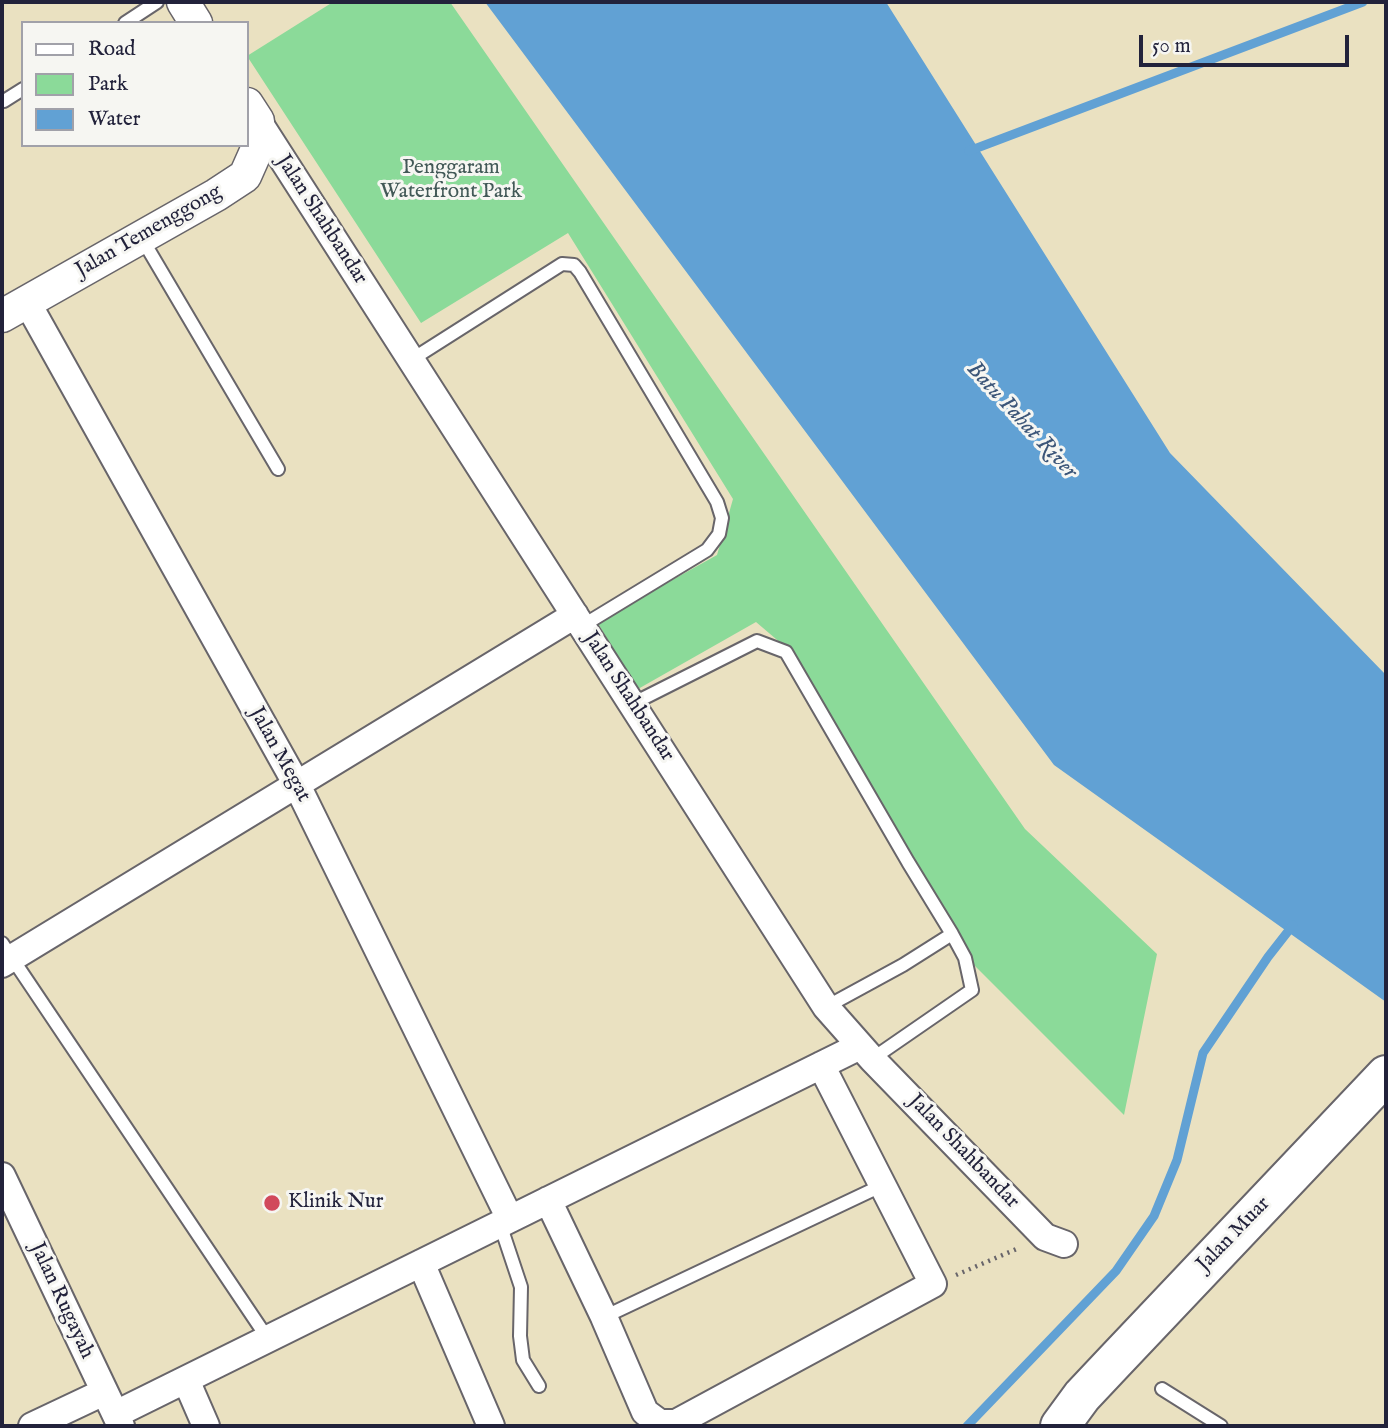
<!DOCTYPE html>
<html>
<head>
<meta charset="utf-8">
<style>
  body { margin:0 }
  #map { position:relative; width:1388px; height:1428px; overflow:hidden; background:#eae1c1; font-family:"IM FELL English",serif }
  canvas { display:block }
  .frame { position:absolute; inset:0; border:4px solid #22223b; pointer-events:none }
  .legend { position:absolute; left:21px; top:21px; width:228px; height:126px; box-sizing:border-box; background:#f6f6f2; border:2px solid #a1a1a9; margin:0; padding:9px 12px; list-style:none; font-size:21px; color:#22223b }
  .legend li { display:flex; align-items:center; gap:14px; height:35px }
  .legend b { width:35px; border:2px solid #a1a1a9 }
  .scale { position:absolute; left:1139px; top:35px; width:210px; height:32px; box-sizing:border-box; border:4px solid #22223b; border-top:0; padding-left:9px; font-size:21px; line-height:24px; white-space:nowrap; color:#22223b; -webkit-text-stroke:5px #f6f6f2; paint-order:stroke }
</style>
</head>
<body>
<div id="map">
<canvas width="1388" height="1428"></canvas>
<div class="frame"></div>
<ul class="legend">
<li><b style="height:9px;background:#fff"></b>Road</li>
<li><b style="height:19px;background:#8bda99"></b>Park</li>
<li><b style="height:19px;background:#61a1d4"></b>Water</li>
</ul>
<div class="scale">50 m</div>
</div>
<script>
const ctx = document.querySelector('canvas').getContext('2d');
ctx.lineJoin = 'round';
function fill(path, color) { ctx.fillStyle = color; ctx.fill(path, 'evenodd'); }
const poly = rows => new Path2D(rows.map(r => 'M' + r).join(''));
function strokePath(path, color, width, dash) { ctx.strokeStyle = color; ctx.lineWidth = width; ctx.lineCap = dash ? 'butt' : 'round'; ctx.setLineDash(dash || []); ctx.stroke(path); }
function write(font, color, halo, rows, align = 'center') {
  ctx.font = font + ' "IM FELL English",serif'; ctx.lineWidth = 6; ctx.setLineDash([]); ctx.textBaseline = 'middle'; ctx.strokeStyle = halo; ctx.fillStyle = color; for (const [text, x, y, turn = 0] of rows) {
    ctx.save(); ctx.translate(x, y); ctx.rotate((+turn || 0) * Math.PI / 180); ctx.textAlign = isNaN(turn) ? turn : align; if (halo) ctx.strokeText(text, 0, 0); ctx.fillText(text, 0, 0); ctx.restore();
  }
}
const green = poly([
  [333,2,450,2,1025,829,1157,954,1124,1115,965,956,796,656,756,622,638,689,597,622,717,555,733,499,568,233,421,323,247,56]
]);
const water = poly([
  [485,2,886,2,1170,453,1386,675,1386,1002,1054,765]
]);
const stream = poly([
  [969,151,1363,2],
  [967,1426,1116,1271,1154,1216,1177,1160,1203,1053,1268,957,1293,925]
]);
const path = poly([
  [956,1275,1019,1248]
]);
const service = poly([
  [125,23,157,2],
  [4,101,23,89],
  [141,237,278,469],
  [411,360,562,264,574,265,580,272,717,502,722,518,719,534,707,550,582,626],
  [632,704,757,641,786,652,908,862,952,934],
  [2,943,268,1339],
  [826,1007,903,965,952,934,965,958,972,990,872,1059],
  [500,1224,521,1287,520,1336,523,1360,539,1386],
  [604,1317,883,1185],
  [1162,1389,1221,1426]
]);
const minor = poly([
  [258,121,826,1007,872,1059,1045,1237,1064,1244],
  [27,302,297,785,510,1219],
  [2,964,575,615],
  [2,1176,121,1426],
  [548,1200,604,1317,645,1412,660,1423,676,1423,933,1284,821,1065],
  [421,1263,491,1426],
  [186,1380,206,1426],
  [116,1414,860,1046],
  [32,1426,104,1392]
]);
const tertiary = poly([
  [183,2,196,23],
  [2,316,216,195,245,176,257,149,258,121,247,104]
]);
const primary = poly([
  [1060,1426,1082,1396,1114,1362,1386,1075]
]);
const markers = [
  [272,1203,9,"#d1495b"]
];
const parkNames = [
  ["Penggaram",451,169],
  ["Waterfront Park",451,193]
];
const streetNames = [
  ["Jalan Shahbandar",321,220,57],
  ["Jalan Temenggong",149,232,-30],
  ["Jalan Shahbandar",628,697,57],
  ["Jalan Megat",279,755,61],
  ["Jalan Shahbandar",963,1152,46],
  ["Jalan Muar",1234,1235,-46],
  ["Jalan Rugayah",61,1301,65]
];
const poiNames = [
  ["Klinik Nur",288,1203]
];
const waterNames = [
  ["Batu Pahat River",1021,421,47]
];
fill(green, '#8bda99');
fill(water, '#61a1d4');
strokePath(stream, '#61a1d4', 9);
strokePath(service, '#68656a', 16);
strokePath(minor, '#68656a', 30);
strokePath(tertiary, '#68656a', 35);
strokePath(primary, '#68656a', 42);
strokePath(path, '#68656a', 4.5, [2, 5]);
strokePath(service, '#fff', 12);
strokePath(minor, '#fff', 26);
strokePath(tertiary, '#fff', 32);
strokePath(primary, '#fff', 38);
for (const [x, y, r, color] of markers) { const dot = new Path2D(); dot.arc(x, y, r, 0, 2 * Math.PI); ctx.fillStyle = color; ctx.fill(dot); strokePath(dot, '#f6f6f2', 2.5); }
write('21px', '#425957', '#f6f6f2', parkNames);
write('21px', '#22223b', '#f6f6f2', streetNames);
write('21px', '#22223b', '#f6f6f2', poiNames, 'left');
write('italic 23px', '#3b5578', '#f6f6f2', waterNames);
</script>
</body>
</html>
